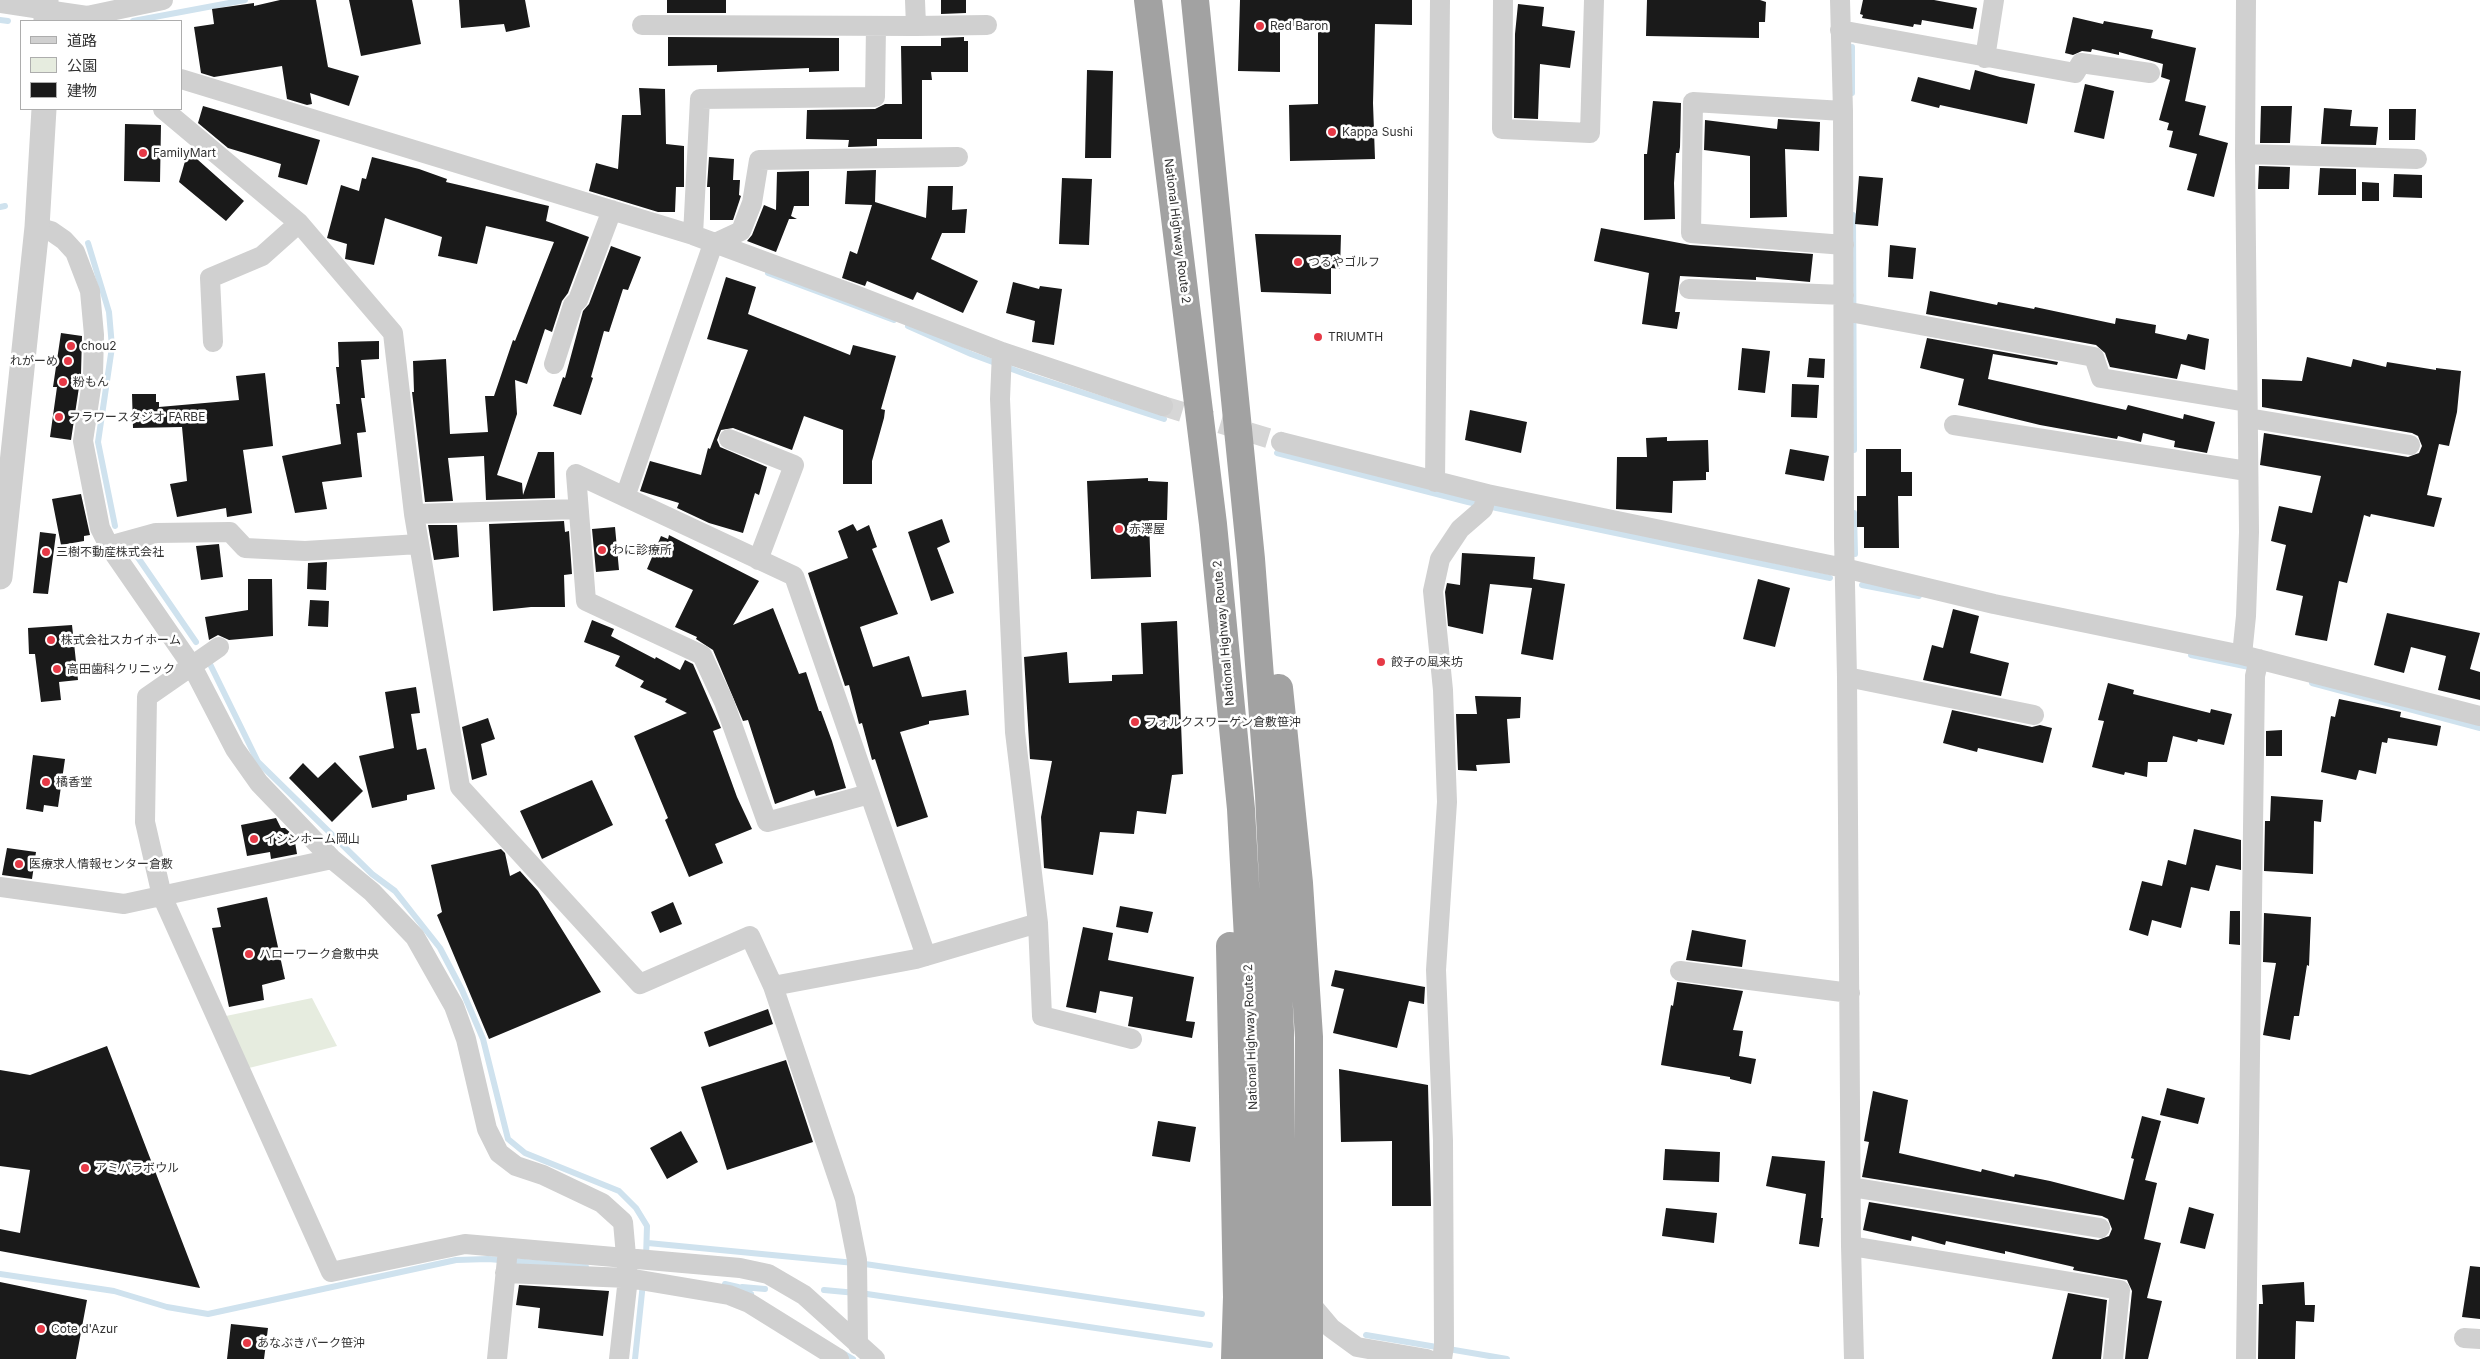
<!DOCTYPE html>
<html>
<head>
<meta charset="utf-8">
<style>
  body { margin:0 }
  #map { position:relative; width:2480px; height:1359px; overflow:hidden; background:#fff; font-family:Inter,"Noto Sans JP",sans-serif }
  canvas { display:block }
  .legend { position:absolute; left:20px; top:20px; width:162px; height:90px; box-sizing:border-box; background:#fff; border:1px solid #adadad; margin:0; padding:6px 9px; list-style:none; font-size:15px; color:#333 }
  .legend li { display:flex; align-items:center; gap:10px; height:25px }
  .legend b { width:25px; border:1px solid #adadad }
</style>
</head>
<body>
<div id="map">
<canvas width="2480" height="1359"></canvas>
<ul class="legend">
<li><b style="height:6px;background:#d0d0d0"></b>道路</li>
<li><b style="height:14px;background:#e6ecdf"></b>公園</li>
<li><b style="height:14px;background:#1a1a1a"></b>建物</li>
</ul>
</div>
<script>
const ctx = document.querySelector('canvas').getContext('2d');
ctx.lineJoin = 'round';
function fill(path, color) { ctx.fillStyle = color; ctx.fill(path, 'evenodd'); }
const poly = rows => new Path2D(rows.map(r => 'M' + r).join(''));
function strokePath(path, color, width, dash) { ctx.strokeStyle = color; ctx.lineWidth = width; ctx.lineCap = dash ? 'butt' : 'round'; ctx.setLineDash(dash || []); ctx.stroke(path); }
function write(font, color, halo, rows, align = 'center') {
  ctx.font = font + ' Inter,"Noto Sans JP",sans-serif'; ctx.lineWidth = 5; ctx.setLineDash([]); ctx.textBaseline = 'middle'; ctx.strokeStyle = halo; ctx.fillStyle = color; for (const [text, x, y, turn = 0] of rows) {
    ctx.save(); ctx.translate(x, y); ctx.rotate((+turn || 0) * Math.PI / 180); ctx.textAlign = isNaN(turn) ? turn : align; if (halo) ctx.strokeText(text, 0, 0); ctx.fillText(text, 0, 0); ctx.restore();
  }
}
const green = poly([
  [312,998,337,1046,249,1068,226,1016]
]);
const stream = poly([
  [0,20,8,21],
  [133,21,245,0],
  [1852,47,1852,93],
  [0,207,5,206],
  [1853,215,1854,450],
  [88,243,109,312,112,347,98,442,115,526],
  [768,273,894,320],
  [908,326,971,354,1028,375,1164,419],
  [1277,453,1468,502,1830,578],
  [1854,513,1855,554],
  [130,546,196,642],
  [1862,585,1919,596],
  [2191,655,2254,668],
  [208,660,258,762,372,874,395,891,440,948,462,990,483,1039,508,1139,525,1153,619,1191,636,1208,647,1226,646,1258],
  [2312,683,2480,728],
  [648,1243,865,1264,1202,1314],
  [0,1274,114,1291,167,1307,208,1314,456,1260,488,1259,586,1267],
  [725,1284,738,1287,751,1294],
  [742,1287,765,1289],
  [824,1290,867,1294,1210,1345],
  [1366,1335,1507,1359],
  [841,1352,853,1359],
  [635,1359,643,1283]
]);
const building = poly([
  [280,0,316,0,328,67,359,76,349,106,310,93,312,104,307,105,287,99,282,66,214,77,201,73,194,27,214,24,212,9,254,3,254,6],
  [349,0,412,0,421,44,361,56],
  [459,0,525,0,530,27,506,32,504,24,461,28],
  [667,0,726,0,726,13,667,13],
  [941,0,966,0,966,13,941,14],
  [1240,0,1412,0,1412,25,1375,24,1373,103,1375,159,1290,161,1289,105,1318,104,1318,26,1280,26,1280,72,1238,71],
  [1647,0,1760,0,1766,2,1765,22,1759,22,1759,38,1646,36],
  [1863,0,1934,0,1977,8,1973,29,1922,20,1921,25,1914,24,1913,27,1862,18,1863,15,1860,14],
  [1518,4,1544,7,1542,26,1575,31,1570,68,1540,64,1538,119,1514,118,1515,34],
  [2073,17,2103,24,2104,21,2153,30,2151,38,2196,48,2185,101,2206,106,2199,135,2228,143,2214,197,2187,190,2197,154,2169,147,2173,131,2167,130,2169,123,2159,120,2170,80,2161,77,2163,64,2119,52,2119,55,2092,49,2091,52,2082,51,2073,55,2065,53],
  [668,37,839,38,839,71,809,72,809,68,717,72,717,65,668,66],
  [964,37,964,41,968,41,968,72,931,72,932,80,922,80,922,139,877,139,877,146,848,147,849,140,806,139,807,110,875,109,885,104,902,104,901,46,941,46,941,38],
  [1087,70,1113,71,1111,158,1085,158],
  [1975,70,2000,77,2035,84,2027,124,1940,105,1939,108,1911,101,1918,77,1970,90],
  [2085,84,2114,91,2104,139,2074,132],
  [639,88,665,89,666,144,684,146,684,187,676,187,675,212,658,212,589,191,596,163,618,169,622,115,641,115],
  [1653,101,1681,103,1680,147,1679,153,1676,153,1674,183,1675,219,1644,220,1644,154,1647,154],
  [203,106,320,140,307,185,278,177,281,164,228,148,198,123],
  [2261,106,2292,106,2290,143,2260,143],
  [2324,108,2352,110,2350,126,2378,127,2376,145,2321,144],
  [2389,109,2416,109,2415,140,2389,140],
  [1778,119,1820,122,1819,151,1785,149,1787,217,1750,218,1750,156,1704,150,1705,120,1777,129],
  [125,124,161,125,160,182,124,181],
  [188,151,244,201,226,221,179,182],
  [372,157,419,169,447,179,446,182,549,206,546,221,589,237,568,293,562,301,552,332,545,329,527,384,515,380,517,414,497,475,522,483,523,495,538,452,554,452,555,498,486,500,484,456,448,458,453,501,425,502,412,392,414,392,413,361,446,359,450,434,488,432,485,396,494,396,513,340,515,341,554,242,486,226,477,264,438,256,442,237,385,218,374,265,345,259,347,244,327,238,341,185,359,191,362,178,366,179],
  [709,157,734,159,733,180,740,180,739,195,741,196,733,220,710,220,710,187,707,187],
  [2259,166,2290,167,2289,189,2258,189],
  [2320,168,2356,169,2356,195,2318,195],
  [876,170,875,202,926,218,928,186,953,186,952,210,967,209,965,233,942,233,931,259,978,281,963,313,917,292,913,300,867,281,865,286,842,278,850,251,857,254,872,205,845,204,847,171],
  [809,171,809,206,794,206,791,216,797,219,789,219,776,252,747,241,752,235,764,205,776,210,777,172],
  [2394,174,2422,175,2422,198,2393,197],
  [1859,176,1883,178,1878,226,1855,224],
  [1062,178,1092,179,1089,245,1059,244],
  [2362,182,2379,183,2379,201,2362,201],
  [1601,228,1690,245,1813,254,1810,282,1756,277,1756,280,1680,276,1675,312,1680,312,1677,329,1642,324,1649,273,1594,261],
  [1255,234,1341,235,1340,269,1331,268,1331,294,1261,292],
  [1890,245,1916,248,1913,279,1888,277],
  [611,246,641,257,628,290,623,289,609,332,604,331,591,377,593,378,581,415,553,406,563,377,565,378,583,311,589,304],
  [726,277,756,287,748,314,850,355,853,345,896,356,881,409,885,410,884,418,872,461,872,484,843,484,843,430,804,416,792,450,733,428,721,430,717,440,720,447,767,467,759,495,755,493,743,533,709,523,677,508,679,503,640,491,650,461,701,475,708,448,710,449,748,350,707,339],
  [1013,282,1039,289,1040,286,1062,289,1054,345,1032,342,1035,321,1006,313],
  [1930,291,1997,305,1998,302,2034,309,2035,307,2115,324,2116,318,2156,325,2155,333,2186,340,2188,334,2209,339,2205,370,2181,364,2177,379,2110,367,2105,353,2096,345,1926,314],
  [61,333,82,336,81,374,71,440,50,437,57,387,53,387],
  [1927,338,2058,362,2057,365,1993,354,1988,379,2126,410,2128,405,2183,419,2184,414,2215,422,2207,453,2174,447,2175,441,2143,433,2141,442,2118,436,2117,439,2040,425,1958,405,1964,379,1920,368],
  [379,341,379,359,361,360,365,398,361,398,366,432,357,433,362,477,322,482,327,509,295,513,282,456,341,444,336,404,340,404,336,367,339,367,338,342],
  [1742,348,1770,351,1765,393,1738,390],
  [2307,357,2351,367,2353,359,2386,367,2387,362,2436,370,2436,368,2461,371,2457,412,2449,446,2439,444,2427,495,2442,498,2434,527,2371,514,2370,517,2364,515,2347,583,2339,581,2327,641,2295,635,2303,596,2276,590,2286,545,2271,541,2279,506,2312,513,2321,476,2260,465,2264,433,2408,457,2419,453,2422,446,2418,436,2412,433,2262,407,2262,379,2302,381],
  [1809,358,1825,359,1824,378,1807,377],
  [265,373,273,446,243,450,252,513,227,517,226,508,177,517,170,484,187,481,182,427,133,428,132,394,156,394,156,402,159,402,159,407,239,400,236,376],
  [1792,384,1819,385,1817,418,1791,417],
  [1470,410,1527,422,1521,453,1465,440],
  [1667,437,1667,441,1708,440,1709,472,1706,472,1706,480,1673,481,1672,513,1616,509,1617,457,1647,457,1646,438],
  [1790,449,1829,456,1824,481,1785,474],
  [1866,449,1901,449,1901,472,1912,472,1912,496,1898,496,1899,548,1864,548,1864,527,1857,527,1857,496,1866,496],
  [1148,478,1148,481,1168,482,1167,520,1149,520,1151,577,1091,579,1087,481],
  [81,494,90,535,84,536,84,541,61,545,52,499],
  [942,519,950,542,937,548,954,593,931,601,908,532],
  [564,521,565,532,569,531,572,574,564,575,565,607,531,607,493,611,489,524],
  [853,524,857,531,869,525,877,547,872,549,898,614,860,627,873,667,909,656,922,697,966,690,969,715,929,721,929,724,900,732,928,817,897,827,875,759,872,760,862,723,859,724,849,685,845,686,808,573,848,558,838,531],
  [428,525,457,525,459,557,434,560],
  [615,527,619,570,596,572,592,529],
  [40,532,56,534,48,594,33,593],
  [669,535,759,581,733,625,773,608,799,674,806,672,819,711,821,711,832,741,846,788,816,796,814,790,775,804,748,720,743,721,713,650,696,639,697,637,675,627,693,590,647,569,661,536,668,539],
  [219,544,223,577,201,580,196,546],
  [1462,553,1535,557,1533,579,1565,584,1553,660,1521,654,1532,588,1490,584,1483,634,1448,626,1445,592,1447,583,1460,585],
  [327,562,326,590,307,589,308,563],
  [248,579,272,579,273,636,229,640,218,635,209,640,205,617,248,610],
  [1758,579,1790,588,1775,647,1743,639],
  [310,600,329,601,328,627,308,626],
  [1953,609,1979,616,1970,653,2009,663,2001,696,1923,680,1932,645,1943,648],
  [2387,613,2480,633,2470,669,2480,672,2480,700,2438,690,2446,656,2411,647,2404,673,2374,665],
  [592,620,614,629,611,636,655,659,656,657,680,670,685,660,693,664,721,728,713,731,737,797,752,829,715,844,723,863,689,877,665,820,668,818,634,736,687,713,665,702,667,699,640,687,644,681,615,666,620,656,584,642],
  [1177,621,1183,774,1172,775,1166,814,1137,811,1134,834,1100,832,1093,875,1044,868,1041,817,1052,761,1030,759,1024,657,1067,652,1069,683,1112,681,1112,675,1143,674,1141,623],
  [72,625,78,680,59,682,61,700,41,702,35,654,29,654,28,628],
  [2108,683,2134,690,2133,694,2210,713,2211,709,2232,714,2224,745,2198,739,2197,742,2173,736,2167,762,2148,762,2147,777,2125,772,2124,775,2092,767,2104,721,2098,720],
  [416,687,420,713,411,714,417,750,426,748,435,789,407,795,407,800,372,808,359,756,394,748,385,692],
  [1475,696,1521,697,1520,718,1507,719,1510,763,1476,765,1477,771,1458,770,1456,714,1477,714],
  [2339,699,2401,712,2400,717,2441,726,2437,746,2388,738,2387,743,2382,742,2376,774,2359,770,2356,780,2321,772,2331,716,2335,717],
  [1952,710,2032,727,2040,725,2052,728,2043,763,1978,748,1977,752,1943,743],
  [488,718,495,739,481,744,487,775,472,780,462,727],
  [2282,730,2282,756,2266,756,2266,731],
  [33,755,65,759,58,807,44,805,43,812,26,809],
  [335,762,363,791,332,822,289,778,303,763,318,778],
  [592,780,613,825,542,859,520,811],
  [2271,796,2323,800,2321,822,2314,821,2313,874,2264,871,2265,821,2270,821],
  [276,818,281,828,285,828,294,836,297,854,271,859,270,852,247,856,241,825],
  [2194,829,2241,840,2241,870,2216,865,2209,891,2191,887,2181,928,2152,920,2148,936,2129,930,2142,881,2162,886,2168,860,2186,865],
  [7,848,36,852,32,879,2,875],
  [501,849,505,853,510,876,520,871,538,891,601,992,489,1039,437,915,442,912,431,865],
  [267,897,285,979,262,985,264,1000,229,1007,212,928,221,927,217,908],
  [673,902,682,924,660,933,651,912],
  [1120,906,1153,912,1148,933,1116,927],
  [2230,911,2240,911,2240,945,2229,944],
  [2264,913,2311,917,2309,966,2307,965,2299,1016,2294,1016,2290,1040,2263,1035,2276,963,2263,962],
  [1083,927,1113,933,1108,960,1194,977,1186,1021,1195,1022,1192,1038,1128,1026,1133,997,1100,991,1096,1013,1066,1007],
  [1692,930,1746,940,1742,967,1686,960],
  [1335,970,1425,987,1424,1004,1409,1001,1397,1048,1333,1033,1344,989,1331,986],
  [1677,982,1743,991,1733,1030,1743,1031,1739,1056,1756,1059,1751,1084,1730,1079,1730,1077,1661,1065,1671,1005,1673,1006],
  [768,1009,773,1024,709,1047,704,1032],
  [107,1046,200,1288,0,1251,0,1229,20,1233,30,1170,0,1166,0,1070,30,1075],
  [786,1060,813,1142,727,1170,701,1087],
  [1339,1069,1428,1085,1431,1206,1392,1206,1392,1141,1341,1142],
  [2167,1088,2205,1098,2198,1124,2160,1115],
  [1873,1091,1908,1100,1899,1153,1981,1172,1982,1169,2014,1177,2015,1174,2050,1181,2124,1200,2134,1159,2131,1158,2142,1116,2161,1121,2145,1180,2157,1183,2144,1239,2161,1243,2147,1298,2162,1301,2148,1359,2125,1359,2132,1291,2127,1280,2073,1270,2074,1267,2005,1251,2005,1254,1946,1241,1945,1245,1912,1236,1911,1241,1863,1230,1869,1202,2098,1240,2109,1236,2112,1229,2108,1219,2102,1216,1862,1177,1869,1142,1864,1141],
  [1158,1121,1196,1127,1190,1162,1152,1156],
  [681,1131,698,1162,667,1179,650,1148],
  [1665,1149,1720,1152,1719,1182,1663,1180],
  [1772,1156,1825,1161,1821,1218,1823,1218,1819,1247,1799,1244,1806,1194,1766,1186],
  [2189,1207,2214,1214,2205,1249,2180,1243],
  [1666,1208,1717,1213,1714,1243,1662,1236],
  [2470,1266,2480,1267,2480,1319,2462,1317],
  [0,1282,87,1300,76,1359,0,1359],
  [2304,1282,2305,1305,2315,1305,2314,1322,2296,1321,2295,1359,2258,1359,2259,1304,2263,1304,2262,1285],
  [519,1285,609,1291,603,1336,538,1328,540,1308,516,1305],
  [2068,1293,2107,1300,2101,1359,2052,1359],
  [231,1324,268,1328,264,1359,227,1359]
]);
const minorTunnel = poly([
  [1163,406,1281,442]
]);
const minor = poly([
  [1503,0,1502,129,1590,133,1594,0],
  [1840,0,1843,111,1844,538,1847,677,1851,1246,1854,1359],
  [0,3,87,16,163,0],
  [642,25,916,26,915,0],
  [916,26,987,25],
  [1840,30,2075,73,2081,63,2150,73],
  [1985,58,1994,0],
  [181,79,693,235,855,295,1002,352,1163,406],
  [163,109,299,223,393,333,414,514,460,787,640,984,750,936,773,986,845,1199,857,1260,858,1345],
  [1843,111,1693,102,1691,233,1844,245],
  [2245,154,2417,159],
  [37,227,51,231,64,240,75,252,90,291,94,335,93,375,83,441,100,528,109,546,192,666,235,749,259,783,332,859,372,892,415,937,454,1006,466,1039,487,1129,499,1153,516,1166,543,1175,602,1203,623,1222,628,1278,619,1359],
  [693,235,700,99,875,97,876,26],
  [1689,289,1844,295],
  [1844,311,2094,357,2101,378,2247,402],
  [213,342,210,278,262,256,299,223],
  [1002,352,1000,399,1015,732,1038,923,1042,1016,1132,1039],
  [554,364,573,305,578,300,612,210],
  [2248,418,2410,445],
  [1954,425,2247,471],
  [729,439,794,465,758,560],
  [1281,442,1487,494,1844,568,1994,604,2242,655,2480,716],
  [1435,482,1440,0],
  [625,497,713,244,741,231,752,203,759,160,958,157],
  [414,514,578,509],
  [109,546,156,533,230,532,245,548,305,551,419,544],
  [219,647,147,697,145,822,162,896,331,1272,465,1244,740,1268,768,1274,804,1295,875,1359],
  [2242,655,2246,616,2249,532,2245,154,2246,0],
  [1847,677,2034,715],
  [869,794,767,822,724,702,702,655,586,601,576,474,794,576,926,956],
  [0,887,124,904,332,859],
  [1680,971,1850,993],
  [773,986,916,959,1038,923],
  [1851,1187,2100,1228],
  [1851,1246,2120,1290,2113,1359],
  [505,1273,628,1278,729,1295,749,1303,839,1359],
  [1309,1302,1331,1328,1357,1347,1427,1359],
  [2464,1338,2480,1339],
  [497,1359,507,1259],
  [1442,1359,1444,1346,1443,1141,1436,970,1447,802,1443,690,1433,591,1440,559,1460,529,1483,509,1487,494],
  [2246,1359,2255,676,2259,659]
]);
const tertiary = poly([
  [46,0,46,21],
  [0,577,37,227,44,109]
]);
const trunk = poly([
  [1148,0,1213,524,1241,809,1253,1031,1257,1298,1255,1359],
  [1195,0,1251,559,1269,795,1280,1031,1283,1359],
  [1279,688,1299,883,1309,1037,1309,1359],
  [1230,946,1237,1297,1235,1359]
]);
const markers = [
  [1260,26,5,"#e63946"],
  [1332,132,5,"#e63946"],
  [143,153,5,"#e63946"],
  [1298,262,5,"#e63946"],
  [1318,337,5,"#e63946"],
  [71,346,5,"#e63946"],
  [68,361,5,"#e63946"],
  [63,382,5,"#e63946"],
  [59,417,5,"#e63946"],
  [1119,529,5,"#e63946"],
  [602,550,5,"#e63946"],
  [46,552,5,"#e63946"],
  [51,640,5,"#e63946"],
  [1381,662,5,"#e63946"],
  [57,669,5,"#e63946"],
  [1135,722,5,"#e63946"],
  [46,782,5,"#e63946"],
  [254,839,5,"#e63946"],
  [19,864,5,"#e63946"],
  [249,954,5,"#e63946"],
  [85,1168,5,"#e63946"],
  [41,1329,5,"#e63946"],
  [247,1343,5,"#e63946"]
];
const poiNames = [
  ["Red Baron",1270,26],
  ["Kappa Sushi",1342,132],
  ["FamilyMart",153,153],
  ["つるやゴルフ",1308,262],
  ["TRIUMTH",1328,337],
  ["chou2",81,346],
  ["れがーめ",58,361,"right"],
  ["粉もん",73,382],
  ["フラワースタジオ FARBE",69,417],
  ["赤澤屋",1129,529],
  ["わに診療所",612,550],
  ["三樹不動産株式会社",56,552],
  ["株式会社スカイホーム",61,640],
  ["餃子の風来坊",1391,662],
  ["高田歯科クリニック",67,669],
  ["フォルクスワーゲン倉敷笹沖",1145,722],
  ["橘香堂",56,782],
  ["イシンホーム岡山",264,839],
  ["医療求人情報センター倉敷",29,864],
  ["ハローワーク倉敷中央",259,954],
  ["アミパラボウル",95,1168],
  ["Cote d'Azur",51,1329],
  ["あなぶきパーク笹沖",257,1343]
];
const streetNames = [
  ["National Highway Route 2",1177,231,83],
  ["National Highway Route 2",1224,633,-95],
  ["National Highway Route 2",1251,1037,-92]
];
fill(green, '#e6ecdf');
strokePath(stream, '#cfe2ee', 6);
fill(building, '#1a1a1a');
strokePath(minorTunnel, '#d6d6d6', 20, [20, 10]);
strokePath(minor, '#d0d0d0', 20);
strokePath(tertiary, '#d0d0d0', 25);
strokePath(trunk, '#a2a2a2', 28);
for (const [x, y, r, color] of markers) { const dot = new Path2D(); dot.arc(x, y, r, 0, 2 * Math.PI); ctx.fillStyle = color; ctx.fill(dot); strokePath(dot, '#fff', 2); }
write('12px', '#333', '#fff', poiNames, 'left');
write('12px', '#333', '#fff', streetNames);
</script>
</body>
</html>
